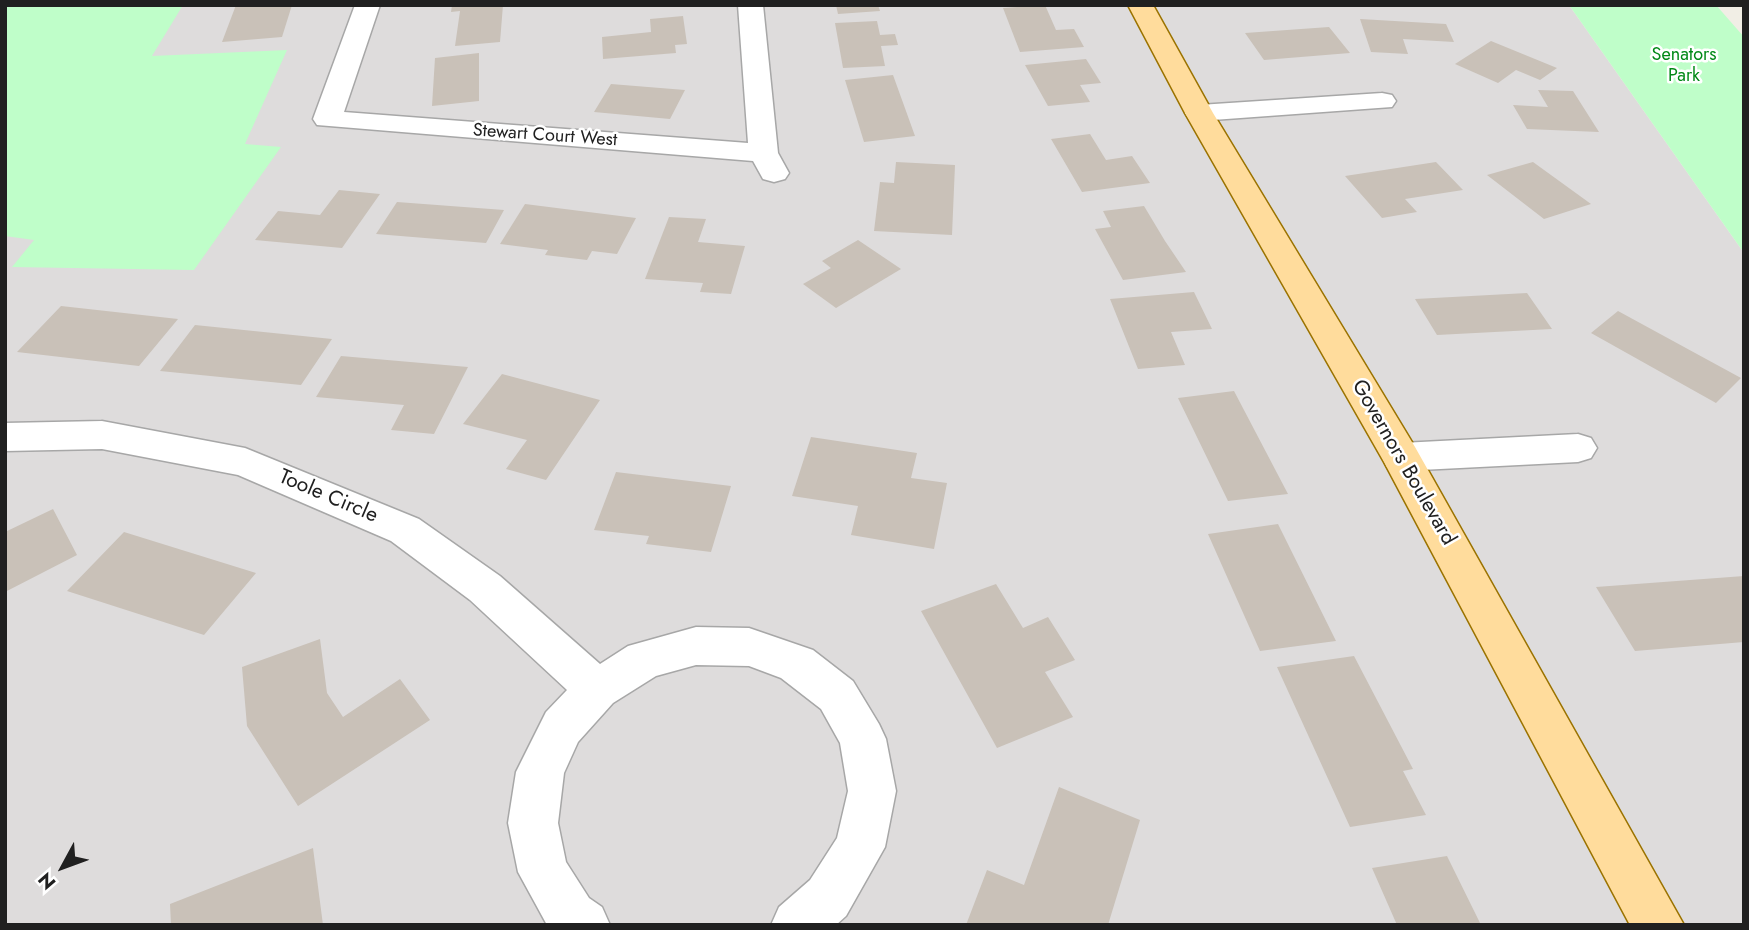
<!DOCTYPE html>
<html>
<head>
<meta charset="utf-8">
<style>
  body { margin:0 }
  #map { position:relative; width:1749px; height:930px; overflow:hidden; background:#f1eee5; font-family:Jost,sans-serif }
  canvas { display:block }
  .frame { position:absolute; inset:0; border:7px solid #202020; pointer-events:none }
  .north { position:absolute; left:28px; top:832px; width:70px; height:70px; -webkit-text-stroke:5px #fff; paint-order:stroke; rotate:229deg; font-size:19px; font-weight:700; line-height:28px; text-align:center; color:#202020 }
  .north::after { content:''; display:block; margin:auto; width:24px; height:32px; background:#202020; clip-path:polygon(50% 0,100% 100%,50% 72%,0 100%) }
</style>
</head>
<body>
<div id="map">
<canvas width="1749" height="930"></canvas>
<div class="frame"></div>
<div class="north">N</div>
</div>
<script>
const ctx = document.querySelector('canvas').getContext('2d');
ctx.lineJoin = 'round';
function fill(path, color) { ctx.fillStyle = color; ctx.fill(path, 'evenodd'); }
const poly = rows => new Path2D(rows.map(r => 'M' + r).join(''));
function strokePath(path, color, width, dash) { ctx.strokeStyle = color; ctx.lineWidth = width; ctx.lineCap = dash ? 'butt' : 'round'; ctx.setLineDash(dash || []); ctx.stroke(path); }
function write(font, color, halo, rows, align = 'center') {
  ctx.font = font + ' Jost,sans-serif'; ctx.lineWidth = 5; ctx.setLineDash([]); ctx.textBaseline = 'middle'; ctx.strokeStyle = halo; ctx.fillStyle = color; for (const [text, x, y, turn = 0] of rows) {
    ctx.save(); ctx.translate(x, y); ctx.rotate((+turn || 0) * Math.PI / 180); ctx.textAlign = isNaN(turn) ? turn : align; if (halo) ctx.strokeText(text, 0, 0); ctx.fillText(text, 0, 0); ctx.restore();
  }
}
const residential = poly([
  [5,5,1569,5,1744,253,1744,925,5,925]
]);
const park = poly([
  [5,5,183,5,152,56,287,50,245,144,281,147,194,270,12,267,34,240,5,236],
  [1569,5,1716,5,1744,37,1744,253]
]);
const building = poly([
  [236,5,292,5,282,37,222,42],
  [452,5,503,5,500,42,455,46,460,11,451,12],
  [836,5,878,5,880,11,838,14],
  [1045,5,1056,30,1074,29,1084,47,1020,52,1003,8],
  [683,16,687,44,675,45,676,53,603,59,602,37,651,32,650,19],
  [1360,19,1446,24,1454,42,1403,39,1408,54,1371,52],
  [877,21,880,35,895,34,898,45,881,46,885,66,843,68,835,23],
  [1329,27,1350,53,1264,60,1245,33],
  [1491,41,1557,68,1540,80,1516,70,1498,83,1455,64],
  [479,53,479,101,432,106,435,58],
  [1086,59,1101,83,1080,85,1090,102,1048,106,1025,65],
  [893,75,915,136,864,142,845,80],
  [611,84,685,90,670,119,594,112],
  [1538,90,1573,91,1599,132,1527,129,1513,105,1548,107],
  [1090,134,1106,160,1132,156,1150,183,1082,192,1051,139],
  [896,162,955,165,952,235,874,231,880,182,894,183],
  [1436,162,1463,190,1405,199,1417,212,1382,218,1345,176],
  [1533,162,1591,204,1544,219,1487,175],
  [339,190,380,194,342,248,255,240,278,211,320,215],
  [397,202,504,210,486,243,376,234],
  [525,204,636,218,617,254,592,251,587,260,545,255,548,250,500,244],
  [1144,206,1165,241,1186,272,1123,280,1095,229,1111,227,1103,211],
  [669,217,706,219,698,242,745,246,731,294,700,292,703,283,645,279],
  [858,240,901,269,836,308,803,284,831,268,822,261],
  [1194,292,1212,329,1171,332,1185,365,1138,369,1110,299],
  [1527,293,1552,329,1437,335,1415,299],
  [61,306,178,319,139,366,17,352],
  [1618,311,1741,378,1716,403,1591,333],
  [195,325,332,339,301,385,160,371],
  [341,356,468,367,434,434,391,430,404,405,316,397],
  [502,374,600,400,546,480,506,469,527,440,463,424],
  [1234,391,1288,494,1228,501,1178,398],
  [811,437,917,453,911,478,947,483,934,549,851,535,858,506,792,496],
  [616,472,731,486,711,552,646,544,649,536,594,530],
  [53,509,77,555,5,592,5,532],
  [1278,524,1336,641,1260,651,1208,534],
  [124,532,256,573,204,635,67,591],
  [1744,576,1744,642,1635,651,1596,587],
  [996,584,1023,628,1048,617,1075,660,1045,672,1073,717,997,748,921,611],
  [320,639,327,693,343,717,400,679,430,720,298,806,247,726,242,667],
  [1354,656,1413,769,1403,771,1426,815,1350,827,1277,667],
  [1059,787,1140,820,1108,925,966,925,987,870,1024,885],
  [313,848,323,925,171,925,170,904],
  [1447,856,1481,925,1397,925,1372,868]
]);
const minor = poly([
  [355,5,380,5,344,112,748,143,738,5,763,5,778,153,789,173,785,179,774,182,763,179,753,161,317,125,313,119,355,5],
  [1382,93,1392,95,1396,101,1392,107,1199,121,1189,119,1185,113,1189,107,1199,105,1382,93],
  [102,421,245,448,419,519,500,576,600,664,628,646,696,627,749,628,813,650,853,681,879,724,886,739,896,791,885,847,846,916,836,925,771,925,779,907,810,880,837,838,848,791,840,743,821,709,781,678,749,666,696,665,656,676,613,703,578,742,564,773,558,823,566,862,589,898,602,907,610,925,547,925,518,872,508,823,516,772,546,712,567,690,470,600,391,541,238,475,102,449,5,451,5,423,102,421],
  [1578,434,1591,438,1597,448,1591,458,1578,462,1401,471,1387,467,1382,457,1387,447,1401,443,1578,434]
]);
const major = poly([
  [1128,5,1153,5,1213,113,1415,447,1684,925,1630,925,1384,462,1185,113,1128,5]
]);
const farParknames = [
  ["Senators",1684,56],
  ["Park",1684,77]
];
const farStreetnames = [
  ["Stewart Court West",545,136,4]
];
const streetNames = [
  ["Governors Boulevard",1403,463,60],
  ["Toole Circle",328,497,23]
];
fill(residential, '#dedcdc');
fill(park, '#bffec9');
fill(building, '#c9c1b8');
strokePath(minor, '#a7a7a7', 3);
strokePath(major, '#9b7300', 3);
fill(minor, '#fff');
fill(major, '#ffdc9c');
write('18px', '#028917', '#fff', farParknames);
write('18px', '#202020', '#fff', farStreetnames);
write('21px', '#202020', '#fff', streetNames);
</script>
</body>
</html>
